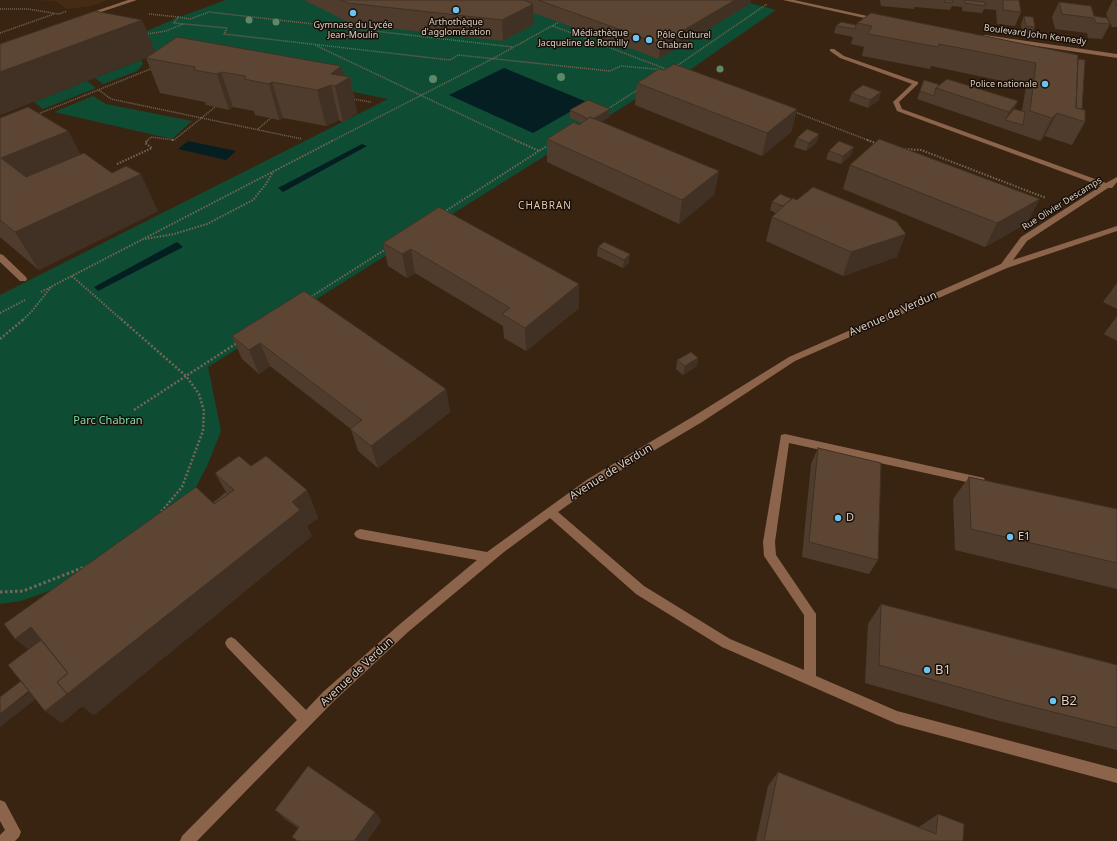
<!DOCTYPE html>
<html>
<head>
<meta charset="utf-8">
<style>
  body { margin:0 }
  canvas { display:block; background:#382411 }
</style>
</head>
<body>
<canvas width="1117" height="841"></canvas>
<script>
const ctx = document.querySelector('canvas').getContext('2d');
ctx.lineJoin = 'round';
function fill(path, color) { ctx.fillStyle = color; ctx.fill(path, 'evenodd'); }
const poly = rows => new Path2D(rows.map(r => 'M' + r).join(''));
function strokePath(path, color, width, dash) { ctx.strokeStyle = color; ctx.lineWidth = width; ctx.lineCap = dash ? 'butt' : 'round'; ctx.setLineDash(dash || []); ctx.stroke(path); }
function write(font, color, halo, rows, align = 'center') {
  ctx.font = font + ' "Noto Sans",sans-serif'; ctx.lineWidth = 3; ctx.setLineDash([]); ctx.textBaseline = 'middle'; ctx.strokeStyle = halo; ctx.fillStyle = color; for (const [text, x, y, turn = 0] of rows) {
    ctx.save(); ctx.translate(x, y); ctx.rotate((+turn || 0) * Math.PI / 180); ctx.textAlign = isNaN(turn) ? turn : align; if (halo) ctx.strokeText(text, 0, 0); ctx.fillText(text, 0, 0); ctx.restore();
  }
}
const built = poly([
  [34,0,108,0,91,6,67,9,55,1]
]);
const green = poly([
  [226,0,739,0,776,10,691,69,674,75,208,367,221,431,207,466,185,508,77,581,21,601,0,604,0,295,388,99,116,44,182,16],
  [141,60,143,64,137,71,103,84,95,78],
  [87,81,96,88,43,109,34,102],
  [93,96,106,104,192,121,172,139,54,112]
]);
const water = poly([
  [504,68,587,102,533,133,449,95],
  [188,141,236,151,226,160,178,149],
  [362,144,367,146,283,192,278,188],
  [177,242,183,247,98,291,94,287]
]);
const pathFar3 = poly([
  [0,9,28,9,59,14,67,11],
  [149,14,178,17,174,23,227,28,224,34,450,60,458,55,610,71,621,66,667,70],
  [178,17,190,19,209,12,513,47],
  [553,26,666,69],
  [0,33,54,14],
  [146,34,166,31,183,24],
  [315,45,517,141],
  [675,67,767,4],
  [99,90,111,99,302,139],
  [352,99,371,102],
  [606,110,639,89],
  [795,112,870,141],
  [38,114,153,68],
  [258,129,271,118],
  [147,141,151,137,174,140,215,107],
  [332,141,494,58,559,22]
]);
const pathFar2 = poly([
  [172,140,174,140],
  [515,140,539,151,549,145],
  [867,140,878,144],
  [902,149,921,150,1046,198],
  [117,164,152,148,145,143,148,140],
  [444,212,539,151],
  [145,239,174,234,207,224,253,200,266,184,273,172],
  [72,276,122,320],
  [41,292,334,140],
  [309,298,386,249],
  [0,313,25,300],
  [23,320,32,311,51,287]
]);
const pathFar1 = poly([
  [121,319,186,376,237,343],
  [0,339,24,319],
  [134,410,186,376,199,394,204,411,203,431,182,487,161,512]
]);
const path = poly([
  [0,592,23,591,87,566]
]);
const minor = poly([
  [128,0,137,0,89,16,84,15,128,0],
  [783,0,794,0,881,19,878,21,783,0],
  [985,35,1117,54,1117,58,983,38,983,36,985,35],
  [830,49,834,49,844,56,918,82,918,84,899,102,902,109,1106,183,1117,177,1117,182,1112,188,1108,188,1027,241,1013,260,1117,226,1117,231,1007,268,795,361,702,422,596,485,558,512,644,586,730,639,804,670,804,615,764,556,763,542,781,435,785,434,984,478,985,481,984,484,980,485,789,443,775,542,776,555,816,614,816,676,897,711,1117,769,1117,783,897,724,722,647,636,594,550,518,504,552,408,632,333,702,197,841,180,841,182,836,297,720,227,647,225,643,227,639,231,637,235,639,306,710,323,692,400,624,477,560,360,539,356,537,354,534,356,531,360,529,487,552,588,479,694,416,789,357,1001,264,1021,237,1101,186,897,111,893,102,912,84,840,58,830,51,830,49],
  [0,254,3,255,26,277,27,279,26,281,20,281,0,262,0,254],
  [0,800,5,802,21,832,19,837,15,841,0,841,0,835,5,830,0,821,0,800]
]);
const trees = [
  [249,20,3.5],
  [276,22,3.5],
  [720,69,3.5],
  [561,77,4],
  [433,79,4]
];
const wall = poly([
  [304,0,751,0,750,4,659,59,534,13,534,24,503,41,352,24],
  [880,0,1019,0,1021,12,1015,26,997,24,996,10,984,9,982,13,962,11,962,7,952,6,950,10,914,7,914,9,881,6],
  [1113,0,1117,0,1117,27,1112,27,1106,14],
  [1059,2,1094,16,1110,24,1102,39,1088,38,1087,33,1055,29,1052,17],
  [1024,16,1035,27,1031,34,1022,33,1021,24],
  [142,20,155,52,350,77,357,113,343,122,339,120,326,126,283,118,279,120,255,115,254,111,233,107,229,110,206,105,205,102,160,93,146,58,147,57,0,115,0,44],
  [857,23,1078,59,1082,109,1085,122,1072,145,1045,136,1040,141,917,99,924,80,940,85,1018,101,1014,109,1022,111,1026,86,931,66,930,69,862,56,864,47,851,44,853,37,834,33,836,26,856,25],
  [637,83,797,109,791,132,762,156,635,105],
  [852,93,879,100,868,108,849,101],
  [610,109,609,117,601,122,719,171,714,195,679,224,547,162,547,139,581,123,570,118,570,110],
  [0,118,68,131,80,154,158,211,39,270,0,237],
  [819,134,817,142,806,151,794,147,797,138],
  [829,151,851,155,841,164,826,159],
  [850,165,1027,223,985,247,843,189],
  [772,202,897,257,843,276,766,241,772,217,776,213,770,210],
  [439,207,579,308,526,351,504,338,503,326,415,273,407,278,388,266,383,243],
  [598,247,629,263,623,268,597,256],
  [1117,283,1117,309,1103,302],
  [1117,316,1117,341,1104,334],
  [232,336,446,389,450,412,378,468,358,451,351,429,270,366,259,374,242,359],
  [698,358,697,366,683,375,676,369,677,360],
  [818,448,878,560,869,574,802,557,811,464],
  [215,473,307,490,318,518,307,526,312,536,94,715,82,706,62,723,45,711,21,681,28,649,226,492],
  [969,477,1117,509,1117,589,955,550,953,499],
  [881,604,1117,665,1117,750,992,719,865,683,868,624],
  [778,772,919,827,938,814,963,841,756,841,768,786],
  [275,810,375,812,381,821,367,841,297,841,292,837,298,828,285,819]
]);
const shadedWall = poly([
  [735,0,751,0,750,4,659,59,660,44],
  [533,4,534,24,503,41,502,20],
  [142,20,156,54,0,115,0,72],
  [341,66,345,80,350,77,357,113,343,122,335,86,331,74],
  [221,72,233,107,229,110,217,74],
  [272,82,283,118,279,120,269,84],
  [331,85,339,120,326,126,317,90],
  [881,92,879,100,868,108,870,100],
  [1018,101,1011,117,1005,120,1009,112],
  [610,109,609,117,591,128,591,120],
  [797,109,791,132,762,156,767,133],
  [1057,113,1045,136,1040,141,1052,118],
  [68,131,87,168,23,195,1,158],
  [819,134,817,142,806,151,809,143],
  [854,147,851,155,841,164,843,156],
  [719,171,714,195,679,224,682,200],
  [141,174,158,211,39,270,15,232],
  [1040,199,1027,223,985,247,997,223],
  [906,234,897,257,843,276,851,252],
  [411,249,415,273,407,278,402,254],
  [630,254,629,263,623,268,624,260],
  [579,284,579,308,526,351,525,328],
  [260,343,270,366,259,374,249,350],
  [698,358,697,366,683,375,685,366],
  [446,389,450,412,378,468,371,446],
  [307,490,318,518,307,526,312,536,94,715,82,706,62,723,45,711,44,662,15,639,31,627,292,502],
  [32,690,40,696,0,727,0,714],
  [375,812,381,821,367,841,354,841]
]);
const building = poly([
  [341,0,524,0,533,4,502,20,348,3,341,0],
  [538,0,735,0,660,44,538,0],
  [945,0,952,0,953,3,944,2,945,0],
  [964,0,985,2,985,6,965,3,964,0],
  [1003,0,1019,0,1021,12,1003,10,1003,0],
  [1114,0,1117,0,1117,7,1114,0],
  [1059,2,1091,6,1094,16,1107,18,1110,24,1096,23,1094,18,1062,14,1059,2],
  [95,11,142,20,0,72,0,44,95,11],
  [871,13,1078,55,1076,108,1085,110,1085,122,1057,113,1052,118,1030,111,1036,63,939,44,938,47,868,34,872,26,857,23,871,13],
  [1024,16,1033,17,1035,27,1026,26,1024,16],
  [841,22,856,25,855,29,836,26,841,22],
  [177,37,341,66,331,74,350,77,335,86,331,85,317,90,272,82,269,84,244,79,246,76,221,72,217,74,194,70,195,67,146,58,177,37],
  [1078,59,1085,60,1082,109,1076,108,1078,59],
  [674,64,797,109,767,133,637,83,659,69,664,70,674,64],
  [947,79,1018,101,1009,112,936,88,947,79],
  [924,80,940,85,936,88,934,96,920,91,924,80],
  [863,85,881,92,870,100,852,93,863,85],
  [588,100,610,109,593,119,590,117,588,119,570,110,588,100],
  [28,107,68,131,1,158,26,177,84,153,112,173,126,166,141,174,15,232,0,220,0,118,28,107],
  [1014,109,1025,112,1023,125,1005,120,1014,109],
  [590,117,719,171,682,200,547,139,574,122,579,125,590,117],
  [807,129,819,134,809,143,797,138,807,129],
  [879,139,1040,199,997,223,850,165,879,139],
  [839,141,854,147,843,156,829,151,839,141],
  [813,187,896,221,906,234,851,252,772,217,792,198,797,200,813,187],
  [780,194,792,199,783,206,772,202,780,194],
  [439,207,579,284,525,328,502,314,510,308,411,249,402,254,383,243,439,207],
  [604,242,630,254,624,260,598,247,604,242],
  [304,291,446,389,371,446,350,429,362,420,260,343,249,350,232,336,304,291],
  [691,352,698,358,685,366,677,360,691,352],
  [818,448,881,463,878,560,809,542,818,448],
  [239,456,251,466,266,456,307,490,292,502,300,510,67,694,57,682,68,673,31,627,15,639,4,624,196,487,214,504,234,490,215,473,239,456],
  [969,477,1117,509,1117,563,971,529,969,477],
  [226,492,228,494,214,504,213,503,226,492],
  [881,604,1117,665,1117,728,1013,702,879,665,881,604],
  [41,640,68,673,57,682,67,694,45,711,8,665,41,640],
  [21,681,29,691,0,714,0,697,21,681],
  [308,766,375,812,354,841,298,841,292,837,299,827,275,810,308,766],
  [778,772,936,834,938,814,964,824,963,841,764,841,778,772]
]);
const markers = [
  [456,10,4,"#6ac3f1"],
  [353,13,4,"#6ac3f1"],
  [636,38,4,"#6ac3f1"],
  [649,40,4,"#6ac3f1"],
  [1045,84,4,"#6ac3f1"],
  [838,518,4,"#6ac3f1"],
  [1010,537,4,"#6ac3f1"],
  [927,670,4,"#6ac3f1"],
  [1053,701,4,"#6ac3f1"]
];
const farPoinames = [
  ["Arthothèque",456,22],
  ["d'agglomération",456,32],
  ["Gymnase du Lycée",353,25],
  ["Jean-Moulin",353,35],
  ["Médiathèque",628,33,"right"],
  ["Jacqueline de Romilly",628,43,"right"],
  ["Pôle Culturel",657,35,"left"],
  ["Chabran",657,45,"left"],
  ["Police nationale",1037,84,"right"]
];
const farStreetnames = [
  ["Boulevard John Kennedy",1035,35,8],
  ["Rue Olivier Descamps",1062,204,-32]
];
const farNeighbourhoodnames = [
  ["CHABRAN",545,206]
];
const streetNames = [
  ["Avenue de Verdun",893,314,-24],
  ["Avenue de Verdun",611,472,-32],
  ["Avenue de Verdun",357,672,-43]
];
const parkNames = [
  ["Parc Chabran",108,421]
];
const poiNames = [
  ["D",846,518],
  ["E1",1018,537]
];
const nearPoinames = [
  ["B1",935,670],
  ["B2",1061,701]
];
fill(built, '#452b14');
fill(green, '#0e4d34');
fill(water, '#041e21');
strokePath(pathFar3, '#776656', 1.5, [1, 1]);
strokePath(pathFar2, '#776656', 2, [1.5, 1.5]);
strokePath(pathFar1, '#776656', 2.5, [2, 2]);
strokePath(path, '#776656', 3, [2.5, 2.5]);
fill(minor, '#8c644c');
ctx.fillStyle = '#5e8967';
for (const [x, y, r] of trees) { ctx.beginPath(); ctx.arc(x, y, r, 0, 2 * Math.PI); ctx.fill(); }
fill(wall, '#4f3c2c');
fill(shadedWall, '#403124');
fill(building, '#5c4633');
strokePath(building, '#403124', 1);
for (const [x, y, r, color] of markers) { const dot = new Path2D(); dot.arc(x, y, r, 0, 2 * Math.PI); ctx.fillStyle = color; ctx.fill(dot); strokePath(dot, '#180f08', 1.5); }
write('9px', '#ddd0c5', '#180f08', farPoinames);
write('9px', '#ddd0c5', '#180f08', farStreetnames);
ctx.letterSpacing = '1px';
write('10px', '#e1c7b1', '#180f08', farNeighbourhoodnames);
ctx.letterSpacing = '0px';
write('11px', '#ddd0c5', '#180f08', streetNames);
write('11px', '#7edbae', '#180f08', parkNames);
write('11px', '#ddd0c5', '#180f08', poiNames, 'left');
write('13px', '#ddd0c5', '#180f08', nearPoinames, 'left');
</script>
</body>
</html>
